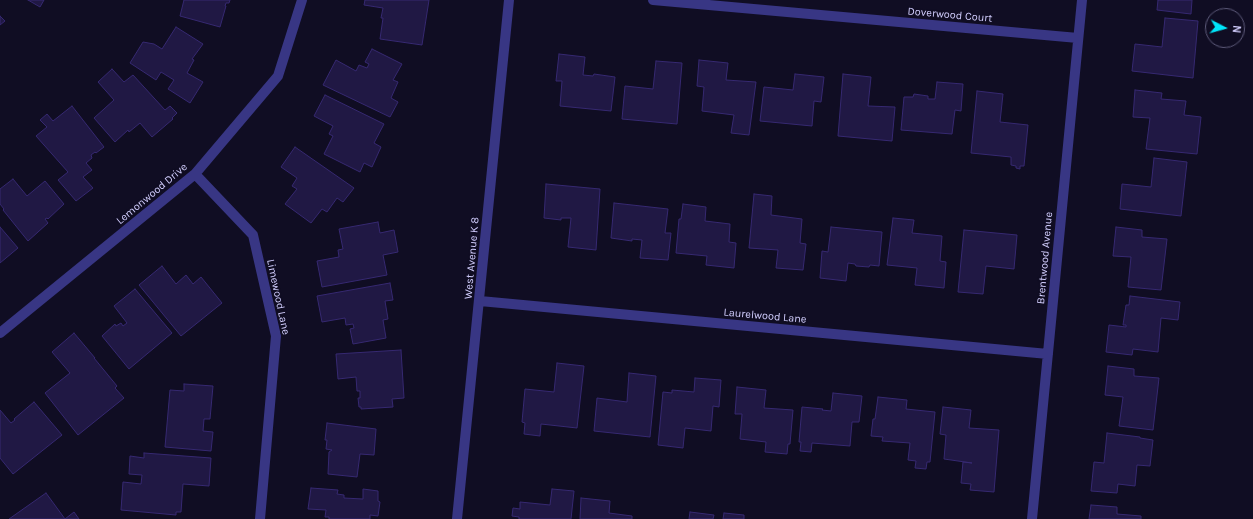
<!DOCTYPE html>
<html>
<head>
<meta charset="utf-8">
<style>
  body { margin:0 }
  #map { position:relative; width:1253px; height:519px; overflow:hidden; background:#100d23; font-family:Karla,sans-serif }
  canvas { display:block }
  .north { position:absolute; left:1205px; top:8px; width:40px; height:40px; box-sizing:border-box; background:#100d23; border:1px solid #5e5b7b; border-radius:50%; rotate:96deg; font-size:11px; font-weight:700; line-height:16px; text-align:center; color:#d3cfff }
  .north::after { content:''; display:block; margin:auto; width:14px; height:18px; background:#00e5fa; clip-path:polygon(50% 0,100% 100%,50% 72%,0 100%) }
</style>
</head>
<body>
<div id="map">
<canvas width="1253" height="519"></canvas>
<div class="north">N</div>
</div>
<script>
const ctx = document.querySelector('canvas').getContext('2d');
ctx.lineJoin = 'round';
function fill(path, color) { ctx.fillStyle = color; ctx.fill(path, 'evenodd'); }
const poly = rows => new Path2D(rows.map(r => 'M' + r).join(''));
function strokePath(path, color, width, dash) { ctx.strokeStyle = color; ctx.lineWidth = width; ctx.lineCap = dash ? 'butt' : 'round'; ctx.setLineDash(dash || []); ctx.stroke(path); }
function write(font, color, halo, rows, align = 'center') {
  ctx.font = font + ' Karla,sans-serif'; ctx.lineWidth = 3.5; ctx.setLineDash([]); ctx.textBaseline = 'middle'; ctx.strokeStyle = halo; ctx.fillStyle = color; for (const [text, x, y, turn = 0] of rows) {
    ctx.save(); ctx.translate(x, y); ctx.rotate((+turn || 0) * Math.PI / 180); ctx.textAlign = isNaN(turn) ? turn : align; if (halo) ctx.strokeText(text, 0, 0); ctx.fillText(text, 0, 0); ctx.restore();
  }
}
const building = poly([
  [28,0,44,0,40,7,28,0],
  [184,0,230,0,229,3,226,3,225,6,226,6,220,27,180,16,184,0],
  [365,0,429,0,422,45,380,39,383,18,381,18,383,8,364,5,365,0],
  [1158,0,1192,0,1191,14,1157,10,1158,0],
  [0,16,5,21,0,25,0,16],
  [1165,18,1198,21,1193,78,1132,71,1135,44,1162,47,1165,18],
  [176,27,203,44,192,59,194,60,187,73,203,82,190,103,168,89,174,80,161,72,156,80,130,63,143,42,154,44,162,49,176,27],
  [372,49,402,64,393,80,398,82,391,98,398,102,390,117,323,85,336,60,356,71,359,65,367,68,369,64,365,62,372,49],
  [559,54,585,57,583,75,593,76,594,74,615,77,611,111,560,106,562,81,556,81,559,54],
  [699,60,728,63,726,80,756,82,749,135,731,133,734,115,702,111,704,87,697,86,699,60],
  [656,61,682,63,677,124,622,119,625,86,653,89,656,61],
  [112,69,124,82,133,75,165,110,170,106,177,113,172,118,173,119,152,137,140,123,129,132,128,130,115,142,94,118,114,100,98,82,112,69],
  [795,74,824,77,821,102,814,101,812,126,760,121,764,87,793,90,795,74],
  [843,74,871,77,868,106,895,107,892,141,838,136,843,74],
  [937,82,963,84,961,111,955,110,952,134,901,130,904,97,913,97,914,94,928,96,928,99,935,99,937,82],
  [1135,90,1162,93,1161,99,1186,101,1184,115,1201,117,1197,154,1146,149,1150,118,1133,117,1135,90],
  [977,91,1003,94,1000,122,1028,125,1024,166,1020,166,1020,169,1016,168,1016,166,1011,165,1011,157,971,153,977,91],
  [325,95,384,124,374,143,381,147,372,167,364,163,360,172,324,154,333,136,329,134,333,126,314,116,325,95],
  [72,106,104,147,96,153,95,152,91,155,92,158,86,163,92,170,83,177,93,188,76,201,58,180,68,172,36,136,47,127,40,120,47,114,53,121,72,106],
  [295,147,354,188,343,202,337,198,327,212,322,209,311,223,285,204,297,189,292,186,297,178,281,167,295,147],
  [1154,158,1187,162,1181,216,1120,209,1122,184,1151,187,1154,158],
  [13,179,27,196,45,181,64,204,48,219,47,218,45,219,48,223,28,241,3,210,4,209,0,204,0,189,13,179],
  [546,184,600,189,596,250,568,247,571,218,561,218,561,220,544,218,546,184],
  [754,194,772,196,771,215,802,219,800,243,806,244,803,270,776,268,778,250,749,248,754,194],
  [614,203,668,209,665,233,671,233,668,260,640,258,642,240,632,239,632,241,611,238,614,203],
  [683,204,706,207,705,221,730,224,729,242,736,243,734,268,706,265,707,256,676,253,679,219,681,219,683,204],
  [893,218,914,220,912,233,942,236,940,261,946,262,944,288,915,285,917,268,887,265,893,218],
  [378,222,380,233,394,230,398,252,383,255,387,275,322,287,317,261,339,257,338,250,343,249,339,229,378,222],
  [0,227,18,248,0,263,0,227],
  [831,227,882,232,879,266,870,265,869,267,856,266,855,264,848,263,846,281,820,278,822,251,828,252,831,227],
  [1116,227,1142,230,1142,237,1167,239,1161,290,1128,287,1131,257,1113,256,1116,227],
  [964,230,1017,235,1014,269,986,266,983,294,958,292,964,230],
  [162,266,176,284,186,275,193,284,201,277,222,303,181,336,139,285,162,266],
  [390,283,393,300,385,301,388,319,383,320,386,338,353,344,350,329,354,328,353,324,346,325,345,318,322,322,317,296,390,283],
  [135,289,172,333,129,369,102,336,115,324,116,326,121,323,123,326,127,323,114,306,135,289],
  [1130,296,1180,302,1178,320,1161,318,1158,352,1133,349,1132,355,1106,352,1109,325,1126,327,1126,325,1123,325,1126,305,1129,305,1130,296],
  [74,333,95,358,94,358,117,386,115,388,124,398,78,435,45,393,70,373,52,352,74,333],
  [401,350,404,398,392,399,393,407,361,409,361,407,359,407,358,398,360,398,360,391,357,391,356,377,338,379,336,354,401,350],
  [557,363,584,366,577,428,541,424,540,436,524,434,525,423,522,422,525,389,554,392,557,363],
  [1108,366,1134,369,1134,376,1159,378,1153,430,1119,426,1123,397,1105,395,1108,366],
  [629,373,656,376,650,437,594,431,597,398,627,402,629,373],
  [695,378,721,380,719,407,713,406,711,431,685,428,683,448,658,445,663,392,672,393,672,390,694,392,695,378],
  [184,384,213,386,210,419,204,419,203,431,213,432,211,451,165,447,170,390,184,391,184,384],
  [737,387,766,390,764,408,793,410,790,444,788,444,787,454,765,452,766,442,740,439,742,414,735,414,737,387],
  [833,393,862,396,859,422,852,422,850,446,812,443,811,452,800,451,801,442,799,442,802,407,823,409,822,410,831,411,833,393],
  [878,397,907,400,906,409,935,412,930,462,927,462,926,469,915,468,916,461,908,460,910,443,882,441,883,437,871,436,873,419,875,419,878,397],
  [34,402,62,435,13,474,0,458,0,410,11,423,15,420,14,419,34,402],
  [943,407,971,410,969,428,999,430,994,492,970,490,971,484,961,483,963,462,972,463,944,459,946,435,940,434,943,407],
  [327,423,376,429,374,455,360,454,357,477,328,474,329,452,332,450,326,449,327,440,325,440,327,423],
  [1107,433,1140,437,1140,438,1153,440,1150,466,1137,465,1135,486,1118,484,1117,493,1091,491,1094,462,1104,463,1107,433],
  [144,453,211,458,209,486,183,484,181,512,176,512,176,515,121,510,123,482,141,484,142,475,129,474,130,456,144,458,144,453],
  [311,488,338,490,337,494,344,495,344,498,363,499,363,489,378,491,378,501,380,502,378,516,370,515,370,519,329,519,329,517,325,517,326,510,308,509,311,488],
  [552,489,574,491,571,519,519,519,519,517,512,516,513,508,520,509,520,502,550,505,552,489],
  [46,493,65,519,74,512,79,519,9,519,46,493],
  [581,498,610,501,609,513,632,516,632,519,580,519,581,498],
  [1091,505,1117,507,1117,514,1141,516,1141,519,1089,519,1091,505],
  [690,512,714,515,713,519,689,519,690,512],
  [724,513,744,515,744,519,723,519,724,513]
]);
const minor = poly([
  [653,0,1078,38],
  [195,174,253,235,276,336,260,519],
  [480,301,1048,354],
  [0,333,195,174,278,76,302,0],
  [457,519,509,0],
  [1032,519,1082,0]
]);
const streetNames = [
  ["Doverwood Court",950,15,5],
  ["Lemonwood Drive",152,194,-40],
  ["West Avenue K 8",472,258,-85],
  ["Brentwood Avenue",1045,258,-85],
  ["Limewood Lane",278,297,78],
  ["Laurelwood Lane",765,316,5]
];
fill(building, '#201844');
strokePath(building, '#362971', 1);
strokePath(minor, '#383684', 10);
write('11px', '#d3cfff', '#100d23', streetNames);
</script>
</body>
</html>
